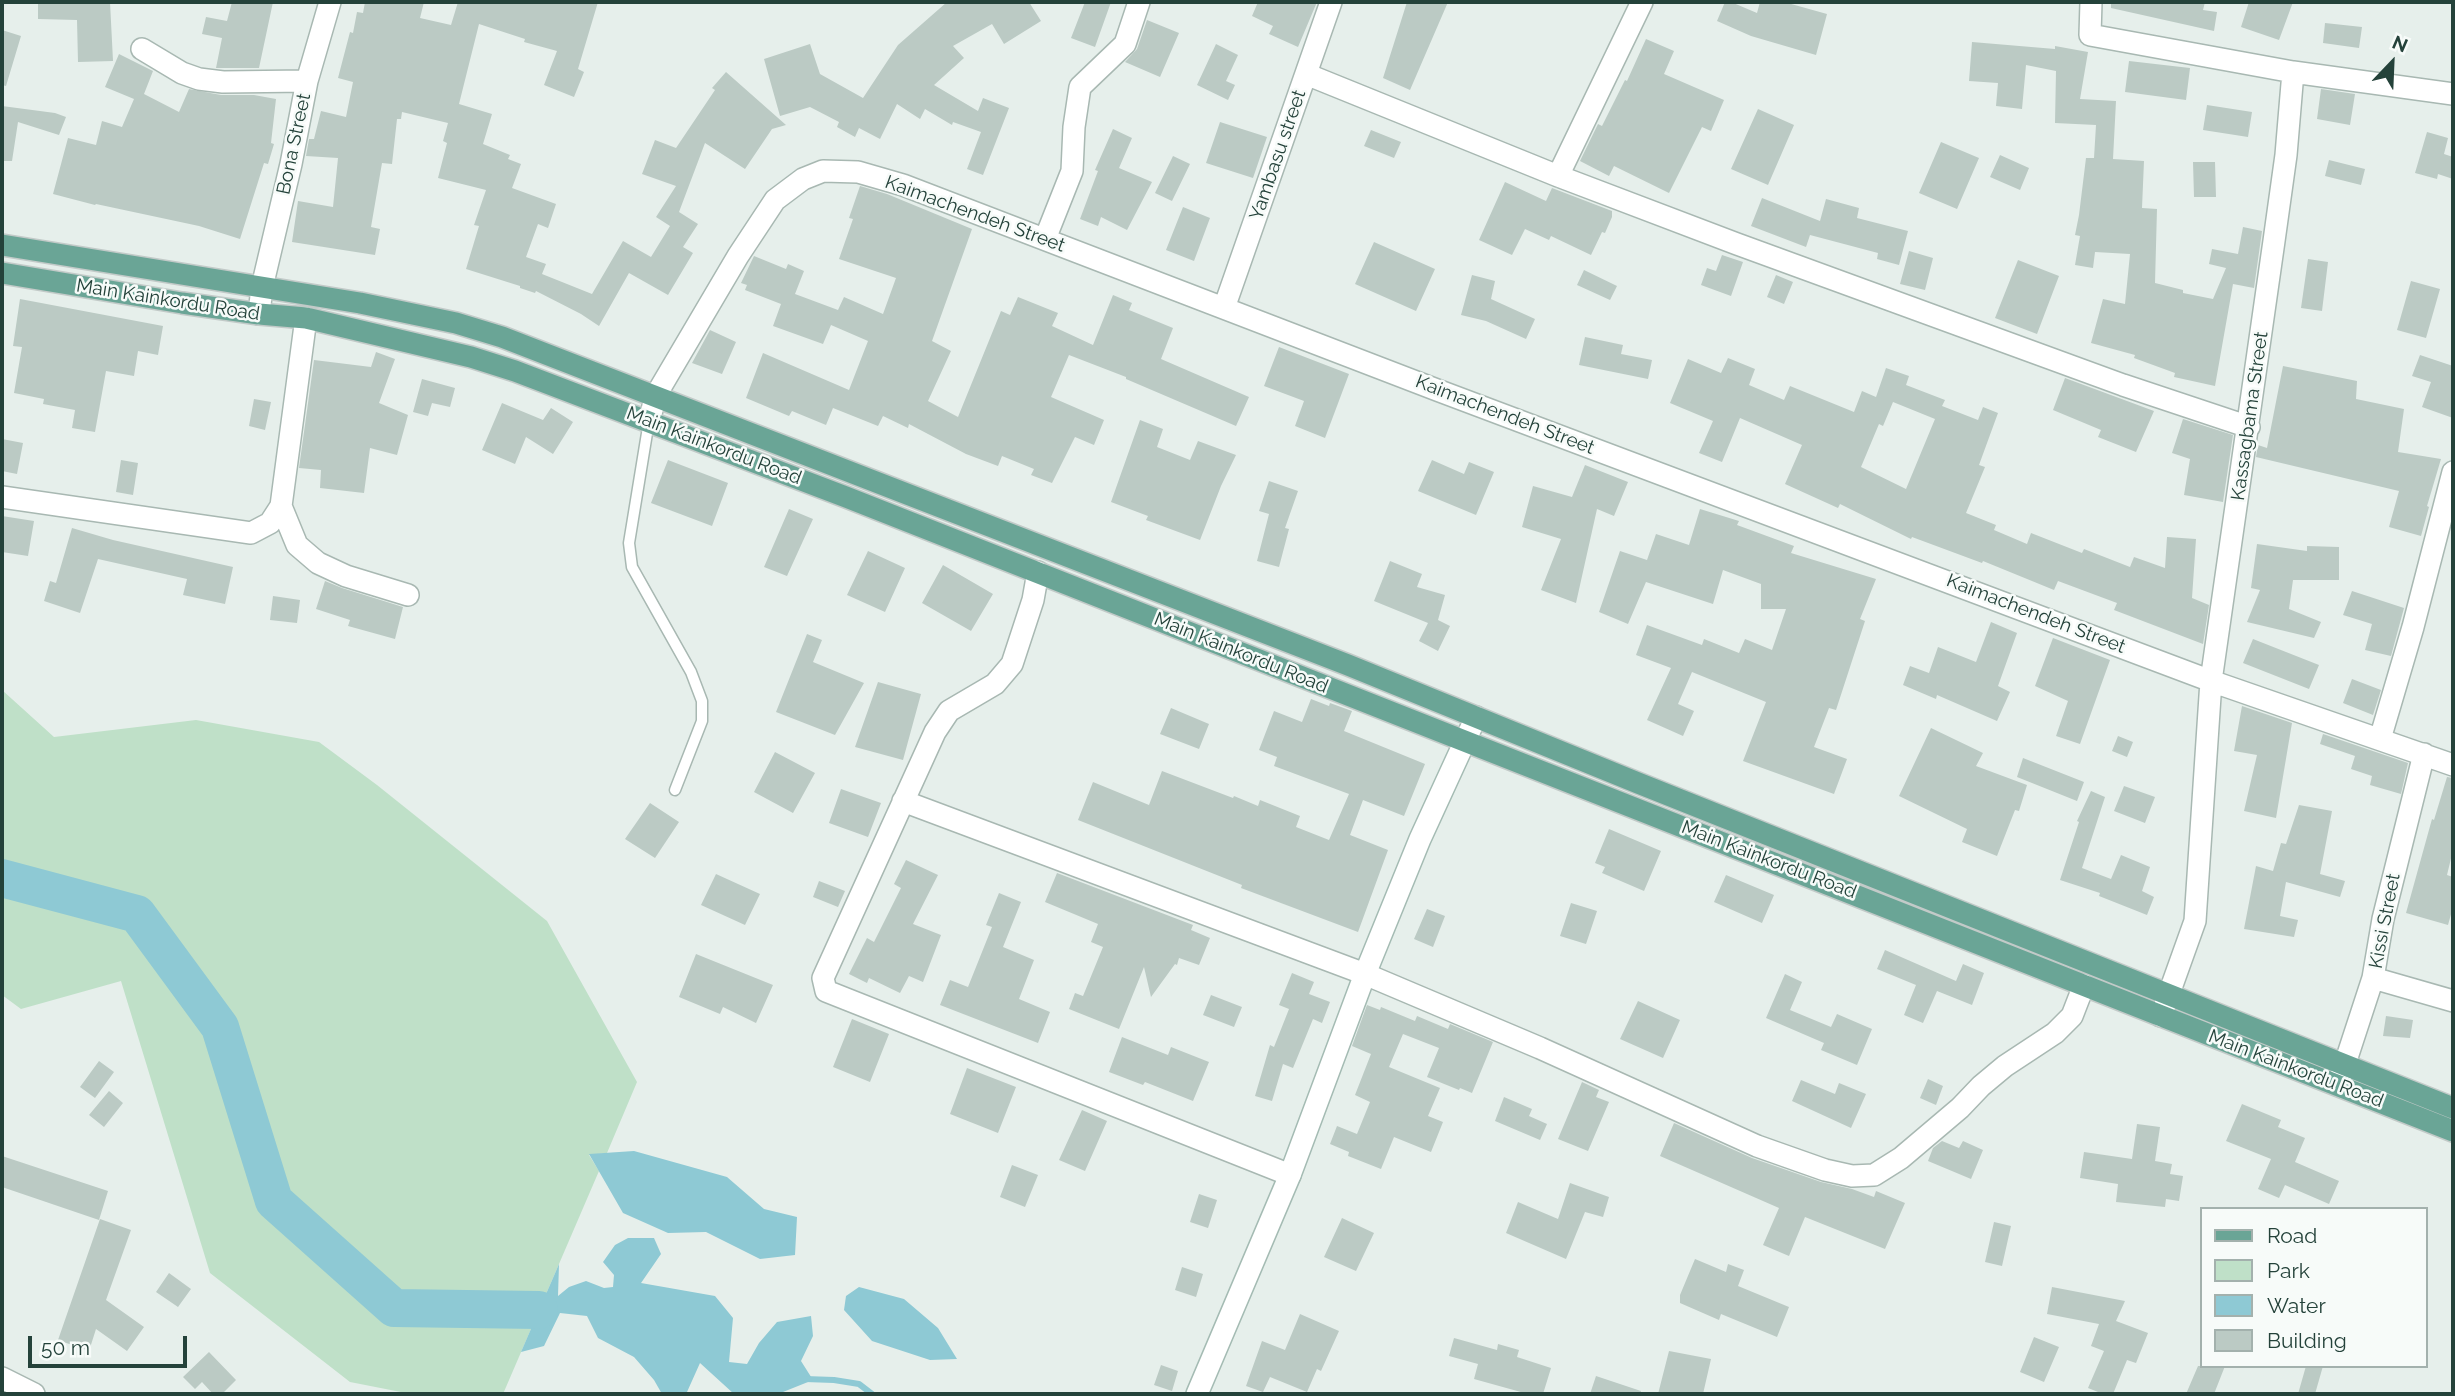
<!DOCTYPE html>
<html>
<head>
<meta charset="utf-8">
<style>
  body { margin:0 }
  #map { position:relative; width:2455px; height:1396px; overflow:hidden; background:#e6efeb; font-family:Raleway,sans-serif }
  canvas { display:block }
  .frame { position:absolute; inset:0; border:4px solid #24423a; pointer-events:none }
  .legend { position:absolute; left:2200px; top:1207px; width:228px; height:161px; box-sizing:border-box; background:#f7fbf9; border:2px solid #a3b1ad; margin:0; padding:9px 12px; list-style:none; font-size:21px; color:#24423a }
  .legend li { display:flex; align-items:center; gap:14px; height:35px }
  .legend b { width:35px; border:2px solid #a3b1ad }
  .north { position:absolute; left:2357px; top:28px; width:70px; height:70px; -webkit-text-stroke:5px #f7fbf9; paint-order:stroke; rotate:23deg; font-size:19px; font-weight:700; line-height:28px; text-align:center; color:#24423a }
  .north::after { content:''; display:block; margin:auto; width:24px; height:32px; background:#24423a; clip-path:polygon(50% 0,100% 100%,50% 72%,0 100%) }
  .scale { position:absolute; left:28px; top:1336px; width:159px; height:32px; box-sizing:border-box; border:4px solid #24423a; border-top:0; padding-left:9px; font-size:21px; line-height:24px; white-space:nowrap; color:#24423a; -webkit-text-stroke:5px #f7fbf9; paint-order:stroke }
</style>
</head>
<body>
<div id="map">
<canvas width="2455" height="1396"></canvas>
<div class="frame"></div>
<ul class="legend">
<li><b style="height:9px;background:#6aa596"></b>Road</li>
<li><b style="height:19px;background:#bfe0c8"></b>Park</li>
<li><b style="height:19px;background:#8ec9d4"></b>Water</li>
<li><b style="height:19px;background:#bbcac4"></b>Building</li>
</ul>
<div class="north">N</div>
<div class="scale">50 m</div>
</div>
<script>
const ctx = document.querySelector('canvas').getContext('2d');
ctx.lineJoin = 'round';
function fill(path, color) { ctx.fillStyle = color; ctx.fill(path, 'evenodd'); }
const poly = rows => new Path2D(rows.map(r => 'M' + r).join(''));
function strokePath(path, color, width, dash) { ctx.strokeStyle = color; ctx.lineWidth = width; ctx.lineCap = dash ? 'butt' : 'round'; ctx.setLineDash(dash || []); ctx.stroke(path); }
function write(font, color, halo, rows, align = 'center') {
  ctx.font = font + ' Raleway,sans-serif'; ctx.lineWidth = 5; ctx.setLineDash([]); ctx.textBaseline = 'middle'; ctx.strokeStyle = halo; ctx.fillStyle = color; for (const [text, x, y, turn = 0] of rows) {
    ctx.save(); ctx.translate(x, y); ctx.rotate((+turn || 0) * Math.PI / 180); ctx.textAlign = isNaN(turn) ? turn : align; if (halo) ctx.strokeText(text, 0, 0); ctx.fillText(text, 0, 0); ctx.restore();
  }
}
const green = poly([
  [2,690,54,737,196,720,319,742,377,785,547,921,637,1082,607,1153,589,1155,599,1171,503,1394,411,1394,350,1382,210,1273,121,981,21,1009,2,995]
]);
const water = poly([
  [634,1151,727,1177,764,1209,797,1217,795,1255,760,1259,706,1232,668,1233,623,1213,589,1154],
  [628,1238,654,1238,661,1254,641,1283,715,1296,733,1318,729,1362,747,1364,759,1343,777,1322,811,1316,813,1336,801,1361,813,1380,783,1392,734,1394,700,1363,687,1392,662,1394,654,1380,634,1357,598,1338,587,1316,560,1313,544,1346,521,1352,559,1264,558,1296,569,1287,586,1281,604,1288,613,1287,614,1275,603,1262,615,1245],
  [859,1287,904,1299,938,1328,957,1359,930,1360,872,1341,844,1310,846,1296]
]);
const stream = poly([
  [805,1379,834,1380,859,1384,872,1394]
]);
const river = poly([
  [2,878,137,914,220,1027,274,1201,394,1308,539,1310]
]);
const building = poly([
  [38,2,110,2,113,61,78,62,77,20,38,19],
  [232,2,273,2,259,68,216,68,222,38,202,34,206,17,227,21],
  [365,2,424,2,420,18,451,25,458,2,598,2,578,69,584,72,574,97,544,85,557,51,524,42,525,39,479,24,459,104,492,114,483,144,510,155,508,159,521,164,512,188,556,204,548,228,538,224,526,257,546,264,542,274,592,294,623,241,651,257,670,226,656,217,676,186,642,174,655,140,676,148,715,90,712,88,726,72,786,125,772,129,745,169,705,143,679,212,698,224,683,247,693,253,668,295,629,273,599,326,581,314,536,291,535,293,520,288,520,286,466,269,479,226,474,225,486,190,438,178,447,143,443,141,448,123,402,112,401,119,397,119,392,164,382,163,371,227,380,229,375,255,292,242,298,201,333,207,338,158,306,156,309,139,314,139,321,111,346,117,353,82,338,78,350,32,353,33,357,12,363,13],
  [947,2,1029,2,1041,21,1004,44,992,24,953,46,964,58,934,85,978,111,983,98,1009,108,983,175,967,169,981,132,953,122,952,125,925,109,920,119,897,104,880,139,859,128,855,137,837,127,839,122,810,107,780,116,764,59,810,44,820,74,863,98,898,45],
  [1085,2,1111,2,1095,47,1071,38],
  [1258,2,1317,2,1298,47,1269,34,1273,26,1252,16],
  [1407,2,1448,2,1410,90,1383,78],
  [1725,2,1731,2,1757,13,1760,2,1784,2,1827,14,1816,55,1751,36,1717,21],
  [2111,2,2205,2,2203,10,2217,12,2214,31,2111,8],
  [2249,2,2293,2,2279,40,2241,27],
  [1147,20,1179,33,1160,77,1125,62,1137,49],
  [2325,23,2362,27,2359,48,2323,43],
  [2,30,21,36,6,86,2,85],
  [1646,39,1674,51,1664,74,1724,100,1711,131,1702,127,1669,193,1614,166,1609,176,1580,161,1598,124,1602,126,1625,80,1627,81],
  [1972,42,2055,49,2055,46,2088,52,2080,99,2116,101,2113,159,2144,161,2142,208,2157,209,2155,283,2183,290,2183,293,2213,299,2226,268,2209,264,2212,249,2238,254,2243,227,2262,231,2254,288,2233,284,2215,386,2174,377,2175,373,2134,358,2135,355,2091,343,2103,299,2125,304,2130,254,2095,252,2093,268,2075,265,2080,236,2075,235,2079,215,2086,158,2094,158,2096,125,2055,123,2056,71,2026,65,2022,109,1996,106,1998,83,1969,81],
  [1216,44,1238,55,1226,81,1235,85,1228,100,1197,85],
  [119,54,153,71,144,94,179,112,189,89,221,95,254,95,276,99,271,143,274,144,268,164,264,163,240,239,199,226,96,204,95,205,53,194,68,138,96,145,102,121,122,127,134,99,105,87],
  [2129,61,2190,68,2186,100,2125,92],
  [2321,89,2355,94,2350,125,2317,119],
  [2207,105,2252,112,2248,137,2203,130],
  [2,106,55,113,66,117,59,135,18,122,12,161,2,161],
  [1758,109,1794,125,1768,185,1731,169],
  [1220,122,1267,137,1253,178,1206,163],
  [1113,129,1132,138,1119,168,1152,182,1127,230,1101,217,1098,226,1080,219,1098,171,1095,170],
  [1371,130,1401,142,1394,158,1364,146],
  [2427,132,2448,138,2444,154,2453,157,2453,179,2438,174,2437,179,2415,173],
  [1941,142,1979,158,1957,209,1919,193],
  [2000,155,2029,168,2020,190,1990,177],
  [1173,156,1190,164,1172,201,1155,193],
  [2329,160,2365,169,2361,185,2325,176],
  [2193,162,2215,162,2216,197,2194,197],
  [1505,182,1546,201,1552,188,1612,211,1612,217,1605,233,1602,232,1591,255,1551,236,1549,240,1525,229,1512,255,1479,240],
  [860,186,887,194,972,229,932,341,951,351,928,401,958,417,1001,311,1010,315,1018,297,1058,313,1052,326,1093,345,1113,295,1132,303,1129,310,1173,328,1161,359,1249,397,1236,426,1126,379,1126,377,1069,355,1051,397,1104,420,1094,445,1075,437,1052,483,1031,475,1034,469,1002,456,998,466,966,454,909,424,908,428,883,416,878,426,833,408,826,425,792,411,789,416,746,398,763,353,849,390,868,341,831,325,823,344,773,326,781,304,745,290,747,285,741,283,754,256,786,269,788,264,804,271,795,294,838,310,844,297,883,314,896,278,839,259,853,219,849,218],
  [1762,198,1820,221,1826,199,1859,208,1857,218,1908,231,1899,265,1877,259,1878,253,1810,235,1806,247,1751,226],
  [1183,207,1210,218,1194,261,1166,250],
  [1374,242,1435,269,1416,311,1355,284],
  [1909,251,1933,258,1925,290,1900,284],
  [1722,255,1743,262,1731,296,1701,285,1707,268,1716,271],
  [2308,259,2328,262,2322,311,2301,308],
  [2018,260,2059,276,2037,334,1995,318],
  [1584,270,1617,286,1610,300,1577,285],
  [1472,275,1495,281,1491,299,1535,319,1526,339,1486,321,1461,315],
  [1776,275,1793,282,1784,304,1767,297],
  [2411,281,2440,289,2426,338,2397,330],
  [20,299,163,326,158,355,138,351,134,376,106,371,95,432,72,428,75,410,43,404,44,399,14,393,22,347,13,346],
  [710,330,736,342,722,374,692,363],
  [1585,337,1623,345,1621,354,1652,360,1648,379,1579,365],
  [1279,347,1349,374,1325,438,1295,426,1304,401,1264,386],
  [376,352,395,359,379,403,408,415,397,455,370,448,364,493,320,488,321,470,299,468,314,360,371,367],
  [2420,355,2453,366,2453,418,2422,407,2431,382,2412,376],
  [1728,358,1755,369,1749,385,1784,400,1790,386,1854,412,1862,391,1876,397,1886,368,1909,376,1906,385,1945,400,1942,406,1978,420,1983,407,1998,413,1979,465,1985,467,1966,513,1996,525,1994,530,2027,544,2031,533,2082,553,2084,549,2130,567,2134,557,2165,568,2167,537,2196,539,2192,598,2209,605,2203,644,2114,610,2117,603,2058,581,2054,590,1983,561,1982,563,1912,537,1911,539,1840,504,1838,508,1785,484,1802,445,1740,418,1722,462,1699,453,1713,421,1670,403,1688,359,1721,373],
  [1893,402,1935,419,1906,489,1861,467,1879,424,1883,426],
  [2283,366,2357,381,2356,399,2404,409,2398,452,2441,459,2427,506,2429,507,2421,536,2389,527,2399,491,2256,457,2258,445,2267,448],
  [2065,378,2154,411,2136,452,2098,437,2101,430,2053,410],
  [422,379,455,388,450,407,432,403,428,416,413,412],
  [254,399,271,402,265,430,249,426],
  [502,403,543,420,551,408,573,422,553,454,526,437,515,464,482,450],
  [2183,419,2233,435,2223,502,2184,495,2190,459,2172,453],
  [1140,420,1163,429,1157,447,1190,460,1198,441,1236,455,1221,486,1200,540,1146,520,1148,516,1111,502],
  [2,439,23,443,17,474,2,471],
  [121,460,138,463,133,495,116,492],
  [668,460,728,483,712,526,651,503],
  [1432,460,1464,474,1469,462,1494,472,1476,515,1418,491],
  [1585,465,1628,482,1614,516,1597,509,1576,603,1541,590,1561,539,1522,527,1533,486,1572,497],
  [1269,481,1298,491,1285,528,1289,529,1279,567,1257,561,1269,514,1259,511],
  [789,509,813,519,787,576,764,567],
  [1700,509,1739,521,1737,525,1794,546,1791,553,1876,579,1860,619,1865,621,1836,710,1829,708,1814,747,1847,759,1834,794,1743,761,1766,702,1692,672,1678,704,1694,711,1683,736,1647,720,1671,668,1636,655,1647,625,1702,645,1704,639,1739,653,1745,639,1772,650,1786,609,1761,609,1761,584,1723,570,1713,604,1646,582,1628,624,1599,612,1620,551,1647,560,1656,534,1689,545],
  [2,516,34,521,28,556,2,552],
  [72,528,113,540,233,567,225,604,183,595,187,579,98,559,80,613,44,601,50,581,56,583],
  [2257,544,2307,551,2307,546,2339,547,2339,580,2293,580,2289,609,2321,622,2314,638,2247,622,2260,590,2251,588],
  [868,551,905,568,885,612,847,595],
  [1390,561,1422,574,1417,587,1445,595,1438,620,1450,626,1438,651,1419,641,1428,623,1374,601],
  [943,565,993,594,971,631,922,603],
  [325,581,342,588,403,607,395,639,348,626,350,620,316,609],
  [2352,591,2404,608,2391,656,2365,650,2372,624,2343,615],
  [273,596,300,600,297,623,270,620],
  [1991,622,2017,633,1998,686,2010,692,1997,721,1937,695,1936,699,1903,685,1910,666,1929,673,1938,647,1976,662],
  [807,634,822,640,813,662,864,683,835,735,776,712],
  [2053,638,2110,660,2080,744,2056,736,2068,701,2035,686],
  [2253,639,2319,665,2309,689,2243,663],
  [2352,679,2381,690,2373,715,2343,703],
  [878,682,921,694,903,760,855,747],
  [1311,699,1329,706,1330,703,1352,711,1344,731,1425,764,1404,816,1363,800,1350,835,1388,850,1358,932,1241,888,1242,885,1078,820,1093,782,1149,805,1162,771,1233,798,1234,796,1258,806,1260,800,1300,816,1296,827,1329,840,1349,794,1274,766,1277,757,1259,750,1274,711,1302,722],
  [2242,706,2292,723,2276,818,2244,811,2257,755,2234,751],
  [1171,708,1209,724,1199,749,1160,734],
  [1931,728,1983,753,1976,766,2027,785,2019,811,2015,810,1997,856,1962,842,1967,829,1899,796],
  [2323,734,2408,763,2401,794,2370,785,2372,776,2351,769,2355,756,2320,744],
  [2118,736,2133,742,2127,757,2112,751],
  [775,752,815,773,793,813,754,792],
  [2023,758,2084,782,2077,801,2017,777],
  [2447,777,2453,778,2453,850,2447,875,2453,877,2453,907,2448,925,2406,913,2432,819,2434,820],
  [2124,786,2155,797,2145,823,2114,811],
  [841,789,881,803,868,837,829,823],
  [2091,791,2105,797,2082,868,2111,879,2121,855,2150,867,2142,891,2154,897,2147,915,2099,896,2100,893,2060,880,2079,822,2077,821],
  [650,803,679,822,655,858,625,839],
  [2299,805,2332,811,2320,874,2345,881,2340,897,2286,882,2280,916,2298,920,2294,937,2244,929,2256,866,2273,871,2281,843,2286,844],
  [1609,829,1661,851,1644,891,1602,873,1605,867,1595,863],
  [906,860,938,875,913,924,941,935,923,982,909,976,900,993,869,978,867,983,849,974,867,938,874,942,901,888,894,884],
  [1057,873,1193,925,1191,930,1210,938,1199,965,1179,958,1177,965,1175,964,1151,997,1144,967,1119,1029,1069,1009,1075,993,1083,996,1103,947,1091,942,1098,924,1045,902],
  [716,874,760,894,745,925,701,905],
  [1726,875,1774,895,1762,923,1714,902],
  [819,881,845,891,838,907,813,897],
  [999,893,1021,902,1003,947,1034,960,1019,999,1050,1012,1038,1043,940,1005,950,980,968,987,992,927,986,925],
  [1571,903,1597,911,1586,944,1560,936],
  [1427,909,1445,916,1433,947,1414,939],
  [1885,950,1956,981,1963,964,1984,973,1972,1005,1937,991,1923,1023,1904,1015,1916,985,1877,969],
  [696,954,773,985,756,1023,723,1007,720,1014,679,997],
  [1292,973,1314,982,1309,994,1330,1002,1322,1023,1313,1019,1293,1068,1283,1064,1272,1101,1255,1096,1270,1045,1274,1047,1289,1009,1279,1005],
  [1785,974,1802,982,1790,1010,1831,1027,1837,1014,1872,1029,1857,1065,1821,1050,1824,1043,1766,1018],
  [1211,995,1242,1007,1234,1027,1203,1015],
  [1638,1001,1680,1020,1663,1058,1620,1039],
  [1367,1005,1380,1010,1381,1007,1415,1021,1417,1016,1448,1029,1450,1024,1493,1042,1472,1093,1460,1088,1459,1090,1427,1077,1439,1048,1403,1034,1389,1067,1440,1088,1428,1116,1443,1122,1431,1152,1394,1137,1381,1169,1348,1156,1349,1152,1330,1144,1337,1126,1357,1134,1370,1102,1355,1095,1371,1054,1352,1046],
  [2386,1016,2413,1020,2410,1038,2383,1036],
  [852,1019,889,1034,870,1082,833,1067],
  [1122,1037,1168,1055,1171,1047,1209,1062,1193,1101,1145,1082,1143,1085,1109,1072],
  [99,1061,114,1072,95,1098,80,1087],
  [967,1068,1016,1087,998,1133,950,1114],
  [1928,1079,1943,1086,1936,1105,1920,1098],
  [1801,1080,1835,1094,1839,1083,1866,1094,1851,1128,1792,1101],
  [1582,1082,1599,1090,1596,1097,1609,1102,1588,1151,1558,1139],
  [109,1091,123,1103,104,1127,89,1115],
  [1504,1097,1532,1109,1529,1116,1547,1124,1540,1140,1495,1121],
  [2242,1104,2281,1120,2278,1127,2305,1138,2295,1162,2339,1181,2329,1204,2285,1185,2279,1198,2258,1189,2271,1159,2226,1141],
  [1082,1110,1107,1121,1085,1171,1059,1160],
  [1674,1123,1752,1158,1821,1182,1852,1189,1874,1197,1876,1191,1905,1203,1885,1249,1805,1217,1789,1256,1763,1245,1779,1208,1660,1156],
  [2137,1124,2160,1127,2155,1161,2172,1164,2170,1174,2183,1176,2179,1201,2166,1199,2165,1207,2116,1202,2118,1184,2080,1178,2084,1152,2132,1159],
  [1942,1141,1959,1148,1963,1141,1983,1150,1971,1179,1928,1161,1933,1148],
  [2,1156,108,1191,99,1220,2,1187],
  [1012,1165,1038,1175,1025,1207,1000,1197],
  [1570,1183,1609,1197,1603,1217,1585,1212,1566,1259,1506,1233,1518,1202,1558,1219],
  [1199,1194,1217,1200,1208,1228,1190,1222],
  [1342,1218,1374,1233,1356,1271,1324,1257],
  [100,1219,131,1230,106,1300,144,1327,127,1351,96,1329,89,1351,58,1340],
  [1994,1222,2011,1226,2002,1266,1985,1262],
  [1695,1259,1726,1272,1728,1264,1744,1270,1738,1286,1789,1307,1777,1337,1721,1314,1719,1320,1680,1303,1680,1295],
  [1182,1267,1203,1274,1196,1297,1175,1290],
  [169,1273,191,1289,178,1307,156,1292],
  [2052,1287,2125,1301,2116,1321,2148,1333,2136,1363,2127,1360,2113,1394,2103,1394,2088,1388,2104,1351,2091,1346,2099,1324,2047,1314],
  [1300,1314,1339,1331,1321,1371,1317,1369,1307,1392,1270,1377,1263,1392,1246,1386,1262,1341,1285,1350],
  [2034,1337,2059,1347,2044,1382,2020,1372],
  [1454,1338,1497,1350,1498,1344,1519,1350,1517,1357,1551,1368,1543,1394,1528,1394,1474,1379,1478,1364,1449,1356],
  [1669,1351,1711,1359,1703,1394,1658,1394],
  [209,1352,236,1380,222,1394,213,1394,202,1382,195,1389,183,1377],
  [1161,1365,1178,1371,1172,1391,1154,1385],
  [2198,1366,2225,1366,2214,1394,2186,1394],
  [2306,1366,2323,1366,2315,1394,2298,1394],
  [1596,1376,1641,1391,1640,1394,1590,1394]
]);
const service = poly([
  [649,421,629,543,632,567,691,672,702,701,702,721,675,790]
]);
const minor = poly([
  [2091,2,2090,35,2293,72,2453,94],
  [142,49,182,73,199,79,223,82,307,81],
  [1306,74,1558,176,1737,244,2123,385,2249,427],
  [1558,176,1642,2],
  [1045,239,1072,171,1074,127,1080,87,1125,44,1139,2],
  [1224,308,1331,2],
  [259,314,262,287,291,164,307,81,330,2],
  [649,421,656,395,738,256,775,200,803,179,823,171,858,172,903,185,1437,390,2211,681,2453,765],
  [2,497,251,533,270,523,281,506,306,318],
  [281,506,297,545,318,563,346,576,408,595],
  [1038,572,1033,600,1012,664,995,684,949,711,935,732,823,978,826,991,1290,1175],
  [2380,739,2413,627,2453,472],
  [903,801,1365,974,1540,1048,1757,1146,1825,1170,1852,1176,1874,1175,1901,1158,1960,1108,1981,1086,2005,1066,2055,1033,2072,1016,2084,985],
  [2373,978,2453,1001],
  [2161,1016,2195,921,2211,681,2274,241,2286,155,2293,72],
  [2338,1085,2373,978,2383,919,2424,754],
  [2,1378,34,1394]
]);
const secondary = poly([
  [1197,1394,1290,1175,1365,974,1420,839,1476,717]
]);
const primary = poly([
  [2,245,360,303,456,323,502,337,1348,665,1638,783,2453,1108],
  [2,273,182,303,259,314,306,318,471,357,515,371,846,497,2453,1131]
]);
const streetNames = [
  ["Bona Street",294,144,-78],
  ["Yambasu street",1278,155,-71],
  ["Kaimachendeh Street",975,214,20],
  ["Main Kainkordu Road",168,300,9],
  ["Kaimachendeh Street",1505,415,21],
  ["Kassagbama Street",2250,416,-82],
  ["Main Kainkordu Road",714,446,21],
  ["Kaimachendeh Street",2036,614,21],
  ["Main Kainkordu Road",1241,653,22],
  ["Main Kainkordu Road",1769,860,21],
  ["Kissi Street",2385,921,-79],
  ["Main Kainkordu Road",2296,1069,21]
];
fill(green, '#bfe0c8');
fill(water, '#8ec9d4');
strokePath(stream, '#8ec9d4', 6);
strokePath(river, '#8ec9d4', 38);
fill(building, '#bbcac4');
strokePath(service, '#a8b8b2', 13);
strokePath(minor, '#a8b8b2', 24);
strokePath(secondary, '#a4bbb3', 24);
strokePath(primary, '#c2cac8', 24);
strokePath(service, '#fff', 10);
strokePath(minor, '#fff', 21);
strokePath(secondary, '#fff', 21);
strokePath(primary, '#6aa596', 21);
write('19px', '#24423a', '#f7fbf9', streetNames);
</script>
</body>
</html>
